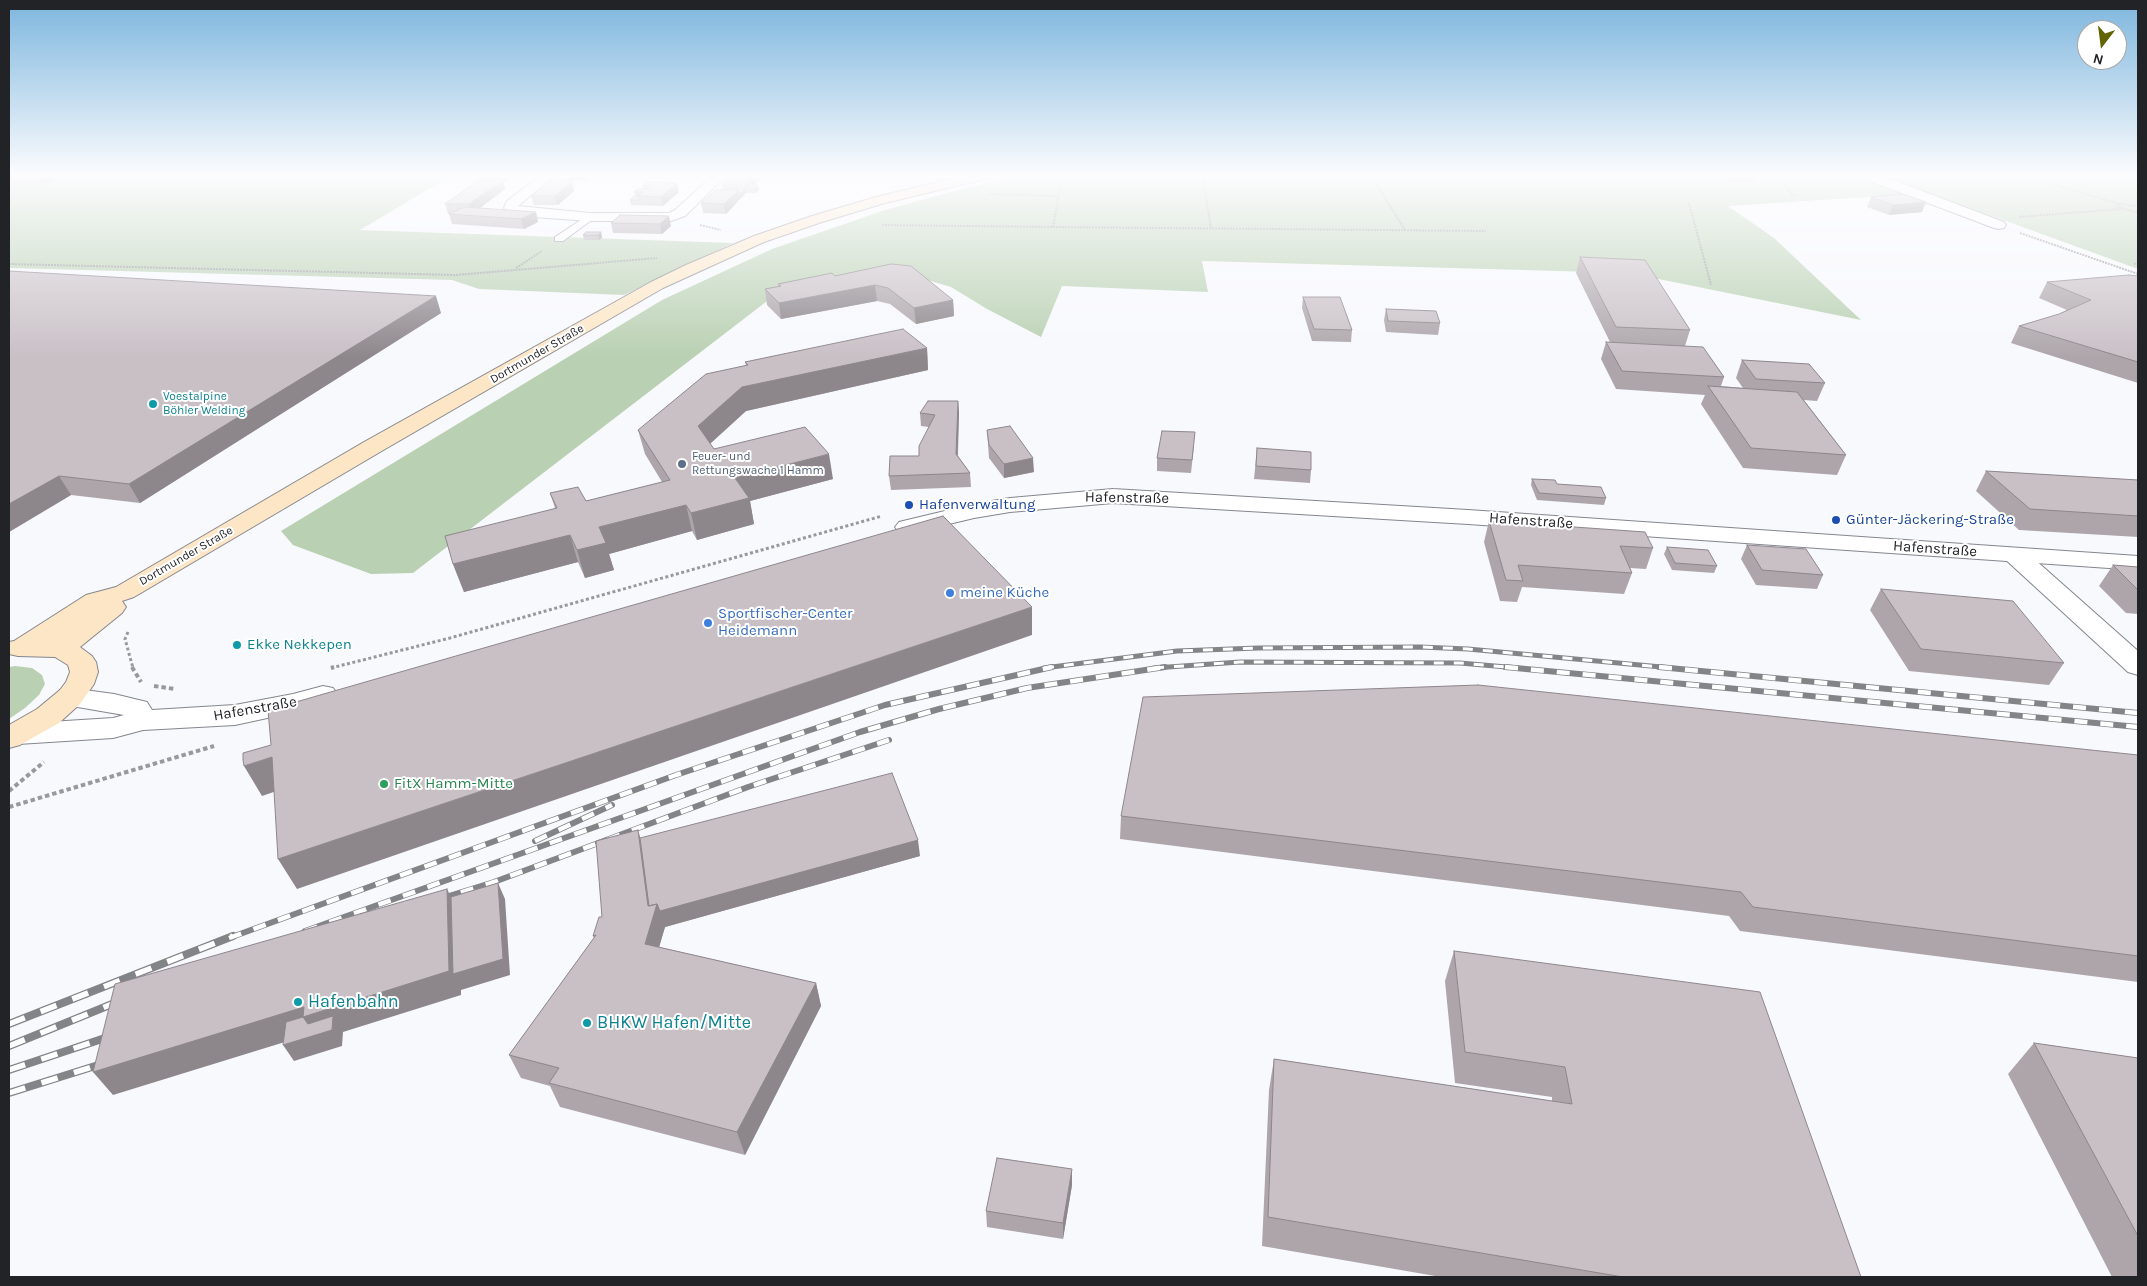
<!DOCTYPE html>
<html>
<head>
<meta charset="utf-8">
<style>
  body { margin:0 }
  #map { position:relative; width:2147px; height:1286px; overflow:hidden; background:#f8f9fd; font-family:Karla,sans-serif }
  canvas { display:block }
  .frame { position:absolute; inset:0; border:10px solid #222327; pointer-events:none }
  .north { position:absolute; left:2077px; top:20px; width:50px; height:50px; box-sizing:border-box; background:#fff; border:1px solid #a7a7a9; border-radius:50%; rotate:195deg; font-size:14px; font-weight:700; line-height:20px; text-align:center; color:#222327 }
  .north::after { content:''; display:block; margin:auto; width:18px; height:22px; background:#616400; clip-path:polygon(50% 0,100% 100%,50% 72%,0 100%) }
</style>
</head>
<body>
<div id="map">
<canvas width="2147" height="1286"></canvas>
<div class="frame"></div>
<div class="north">N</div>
</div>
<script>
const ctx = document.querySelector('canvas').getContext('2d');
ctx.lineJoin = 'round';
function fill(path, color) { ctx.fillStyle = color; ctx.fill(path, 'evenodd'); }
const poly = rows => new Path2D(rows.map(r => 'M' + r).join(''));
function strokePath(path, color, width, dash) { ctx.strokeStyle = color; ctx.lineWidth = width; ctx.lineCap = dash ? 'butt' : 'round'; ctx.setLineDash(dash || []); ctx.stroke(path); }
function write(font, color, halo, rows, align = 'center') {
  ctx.font = font + ' Karla,sans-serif'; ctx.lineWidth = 4; ctx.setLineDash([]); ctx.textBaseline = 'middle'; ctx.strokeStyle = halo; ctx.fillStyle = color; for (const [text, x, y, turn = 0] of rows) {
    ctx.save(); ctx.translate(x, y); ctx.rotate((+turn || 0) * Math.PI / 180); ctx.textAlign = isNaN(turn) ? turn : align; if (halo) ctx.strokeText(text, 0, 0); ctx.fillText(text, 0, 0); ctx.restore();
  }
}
const green = poly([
  [9,177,449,177,360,230,733,243,624,295,479,289,452,280,9,268],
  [1016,177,1870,177,1915,194,1728,206,1774,238,1861,320,1629,273,1202,261,1208,292,1062,286,1041,337,987,309,951,287,910,275,775,295,413,573,371,574,293,545,281,531,662,300,772,249,885,210,961,189],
  [1885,177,2138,177,2138,269],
  [15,666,32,668,42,675,45,684,39,695,25,708,9,719,9,667]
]);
const pathFar2 = poly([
  [1372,177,1405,230],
  [2031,177,2119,204],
  [1203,179,1211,228],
  [1784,183,1791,194,1797,196],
  [989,194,1058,196],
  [1689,203,1711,285],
  [2119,204,2138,206],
  [2116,206,2138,213],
  [2019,217,2121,209],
  [700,225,721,230],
  [882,225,1053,227,1062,177],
  [1053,227,1486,231],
  [2020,233,2138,274],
  [9,264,456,275,657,258],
  [2134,264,2138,263],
  [516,268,542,251]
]);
const pathFar1 = poly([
  [128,632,125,639,133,668],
  [331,668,450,638,882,516]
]);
const path = poly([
  [132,667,141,682],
  [331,668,334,667],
  [154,686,175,689],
  [9,791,44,762],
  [9,807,214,746]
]);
const service = poly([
  [590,214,595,217,593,219,563,241,555,241,555,237,590,214]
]);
const minor = poly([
  [538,177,553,177,518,206,590,213,669,213,675,210,711,177,725,177,685,216,671,221,590,221,519,216,506,211,504,208,507,201,538,177],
  [1866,177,1885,177,2004,222,2006,225,2004,228,1999,229,1994,228,1867,180,1866,177],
  [2015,548,2024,550,2138,651,2138,675,2128,672,2006,560,2003,555,2006,550,2015,548]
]);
const tertiary = poly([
  [1113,489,1468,510,2138,556,2138,570,1468,524,1113,503,1010,512,974,518,907,534,899,532,895,527,899,522,974,504,1010,498,1113,489],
  [323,686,333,688,338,695,333,702,295,712,235,725,143,730,113,738,18,744,9,742,9,726,18,724,113,718,124,715,60,704,55,697,60,690,70,688,114,694,147,702,152,710,235,705,293,694,323,686]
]);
const secondary = poly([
  [958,177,982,177,981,180,885,203,822,222,764,242,663,288,380,452,134,597,122,601,126,607,122,613,80,647,92,656,96,662,98,672,94,684,80,704,59,723,20,745,9,748,9,725,37,709,60,690,66,682,70,672,68,665,55,657,18,656,9,654,9,642,14,641,86,595,116,587,364,442,651,282,686,265,754,236,812,216,876,197,958,177]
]);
const railFar2 = poly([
  [1044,668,1177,651,1258,648,1420,647,1468,649,1672,668],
  [1154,668,1240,662,1460,663,1518,668]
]);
const railFar1 = poly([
  [1505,667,2138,727],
  [1659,667,2138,713],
  [535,841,612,805],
  [436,900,494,882,748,787,889,740],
  [305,931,860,732,939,709,1027,688,1165,667],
  [229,938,676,775,885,705,1052,667]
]);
const rail = poly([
  [9,1024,233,936],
  [9,1046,122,1000],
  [9,1070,114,1035],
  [9,1093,108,1062]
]);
const wall = poly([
  [9,177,62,177,43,185,13,185],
  [480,177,510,177,503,182,505,189,480,208,536,212,538,222,524,229,452,224,449,214,450,214,448,214,445,204,481,180],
  [562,177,589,177,585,181,563,181],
  [672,177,695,177,694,179,673,178],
  [1720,177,1757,177,1755,182,1733,183],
  [759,178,760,179,754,185,759,190,755,193,746,193,726,214,703,213,701,203,723,188,722,184],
  [572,181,574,191,558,205,534,205,531,196],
  [648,182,679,192,663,206,631,205,630,200,635,196,634,192,644,189,643,186],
  [1871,197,1922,212,1889,215,1867,207],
  [620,215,671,226,662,234,613,233,611,223],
  [601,232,602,238,599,240,584,240,583,235],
  [1580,257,1690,330,1685,346,1724,377,1721,386,1743,388,1736,378,1742,360,1825,383,1817,401,1804,400,1846,455,1837,475,1743,468,1701,404,1705,395,1616,389,1601,359,1606,342,1610,342,1576,273],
  [9,271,441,313,140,503,71,495,9,532],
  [835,276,953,300,954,316,916,324,890,304,877,301,781,319,767,305,765,289,779,287,778,284],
  [2138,276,2138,383,2011,343,2019,326,2059,314,2067,310,2039,298,2047,282],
  [1303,297,1352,330,1351,342,1312,341,1302,308],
  [1386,309,1440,323,1438,335,1386,332,1384,320],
  [927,348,928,370,746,411,710,444,714,449,833,479,750,501,754,524,697,540,692,531,609,554,614,570,585,578,578,562,464,592,453,564,555,508,550,493,586,501,662,482,645,454,638,430,746,365,745,362],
  [958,401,959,413,958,456,970,473,971,487,891,490,889,476,919,456,929,427,921,426,920,413],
  [987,430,1034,472,1004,478,989,458],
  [1194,445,1191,473,1157,471,1157,458],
  [1257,448,1311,470,1310,483,1254,479],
  [1986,471,2138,480,2138,537,2019,530,1976,491],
  [1532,479,1557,484,1606,498,1604,505,1537,500,1531,485],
  [1489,521,1653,548,1646,569,1630,568,1632,573,1624,594,1522,587,1517,602,1500,601,1484,542],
  [1747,545,1823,575,1817,589,1756,585,1741,559],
  [1667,547,1717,566,1714,573,1672,570,1664,554],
  [2113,565,2138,567,2138,614,2126,613,2099,586],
  [1881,589,2064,663,2049,685,1909,671,1870,610],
  [2138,755,2138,982,1740,931,1729,916,1120,839,1121,816],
  [640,838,920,856,665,927,659,947,816,983,821,1006,745,1155,560,1107,550,1086,521,1078,509,1055,594,938,593,936],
  [1454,951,1861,1277,1441,1277,1262,1246,1269,1090,1274,1059,1552,1101,1552,1097,1455,1083,1445,981],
  [2034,1043,2138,1058,2138,1277,2112,1277,2008,1074],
  [1072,1169,1072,1185,1063,1239,987,1227,986,1211]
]);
const shadedWall = poly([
  [39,177,62,177,43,185],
  [503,177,510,177,504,182],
  [585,177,589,177,585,181],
  [751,177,760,177,760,179,751,188,746,188,746,193,740,199,739,195,745,189,745,184],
  [503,180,505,189,472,214,469,204],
  [572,181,574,191,558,205,555,196],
  [677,183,679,192,663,206,661,197],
  [758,185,759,190,755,193,754,188],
  [739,190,740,199,726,214,724,204],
  [1926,202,1922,212,1889,215,1893,205],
  [536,212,538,222,524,229,521,219],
  [669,216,671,226,662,234,660,224],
  [601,232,602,238,599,240,598,235],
  [875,285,877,301,781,319,779,303],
  [436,296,441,313,140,503,129,484],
  [953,300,954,316,916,324,914,308],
  [927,348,928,370,746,411,703,450,698,426,742,387],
  [958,401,959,413,957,467,956,454],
  [829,454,833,479,750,501,754,524,697,540,691,513,735,478],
  [1033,458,1034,472,1004,478,1004,464],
  [59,476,71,495,9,532,9,504],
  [686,505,692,531,609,554,614,570,585,578,577,550,599,527],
  [570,535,578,562,464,592,453,564],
  [1032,607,1032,635,297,889,278,859],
  [272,757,288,787,262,796,244,766],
  [638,830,645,854,657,904,918,840,920,856,665,927,653,968,645,944,648,906],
  [498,883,505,899,510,975,461,990,461,995,343,1032,342,1046,294,1061,283,1045,314,1033,113,1095,93,1072,447,889,459,913],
  [816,983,821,1006,745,1155,737,1132],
  [1072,1169,1072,1185,1063,1239,1063,1223]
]);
const building = poly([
  [729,177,751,177,745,184,722,184,729,177],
  [1732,177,1755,177,1734,179,1732,177],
  [479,180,503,180,469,204,445,204,479,180],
  [549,181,572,181,555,196,531,196,549,181],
  [648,182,677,183,661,197,638,196,643,192,634,192,638,189,647,189,650,186,643,186,648,182],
  [749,185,758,185,754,188,746,188,749,185],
  [723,188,745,189,739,195,739,190,721,190,723,188],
  [716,190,739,190,724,204,701,203,716,190],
  [1903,194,1926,202,1893,205,1871,197,1903,194],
  [635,196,638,196,639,200,630,200,635,196],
  [465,207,536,212,521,219,449,214,465,207],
  [620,215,669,216,660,224,611,223,620,215],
  [586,232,601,232,598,235,583,235,586,232],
  [1580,257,1645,260,1690,330,1616,327,1580,257],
  [891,264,911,266,953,300,914,308,888,288,875,285,779,303,765,289,781,286,778,284,832,273,835,276,891,264],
  [9,271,436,296,129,484,59,476,9,504,9,271],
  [2129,275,2138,276,2138,362,2019,326,2059,314,2091,300,2047,282,2129,275],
  [1303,297,1340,297,1352,330,1314,329,1303,297],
  [1386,309,1436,311,1440,323,1388,321,1386,309],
  [903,329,927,348,742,387,698,426,714,449,805,427,829,454,735,478,749,498,691,513,686,505,599,527,606,543,577,550,570,535,453,564,445,536,557,508,550,493,578,487,586,501,670,480,638,430,706,374,748,365,745,362,903,329],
  [1606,342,1703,347,1724,377,1622,371,1606,342],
  [1742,360,1809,364,1825,383,1756,379,1742,360],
  [1708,386,1797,392,1846,455,1751,448,1708,386],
  [928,401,958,401,956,454,970,473,889,476,890,456,919,456,919,446,935,415,920,413,928,401],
  [1010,426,1033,458,1004,464,989,445,987,430,1010,426],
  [1162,431,1195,432,1192,460,1157,458,1162,431],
  [1257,448,1311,452,1311,470,1256,466,1257,448],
  [1986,471,2138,480,2138,516,2030,509,1986,471],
  [1532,479,1555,480,1557,484,1601,487,1606,498,1539,493,1532,479],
  [943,516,1032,607,278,859,272,757,244,766,243,760,243,753,271,745,268,710,943,516],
  [1489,521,1645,532,1653,548,1620,546,1632,573,1518,565,1523,581,1506,580,1489,521],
  [1747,545,1806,549,1823,575,1762,570,1747,545],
  [1667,547,1708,550,1717,566,1675,563,1667,547],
  [2113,565,2138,567,2138,590,2113,565],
  [1881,589,2013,601,2064,663,1921,649,1881,589],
  [1478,685,2138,755,2138,956,1753,907,1741,892,1121,816,1143,697,1478,685],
  [892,773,918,840,660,911,657,904,649,906,640,838,892,773],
  [638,830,648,906,657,904,645,944,816,983,737,1132,549,1083,559,1068,509,1055,596,935,593,936,599,917,602,917,596,841,638,830],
  [498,883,503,959,453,974,451,897,498,883],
  [447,889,449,971,303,1017,304,1007,93,1072,115,984,447,889],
  [1454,951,1760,992,1861,1277,1623,1277,1268,1217,1274,1059,1572,1104,1565,1067,1465,1052,1454,951],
  [333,1016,332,1030,283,1045,286,1022,303,1017,308,1024,333,1016],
  [2034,1043,2138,1058,2138,1236,2034,1043],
  [997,1158,1072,1169,1063,1223,986,1211,997,1158]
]);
const markers = [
  [153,404,5,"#0f9aa8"],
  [682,464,5,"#5c6f8a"],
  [909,505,5,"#1a4fb4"],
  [1836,520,5,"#1a4fb4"],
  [950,593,5,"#3f7fe0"],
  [708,623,5,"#3f7fe0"],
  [237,645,5,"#0f9aa8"],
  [384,784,5,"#2e9e5b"],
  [298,1002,5,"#0f9aa8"],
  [587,1023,5,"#0f9aa8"]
];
const farStreetnames = [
  ["Dortmunder Straße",537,354,-30],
  ["Dortmunder Straße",186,556,-30]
];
const farCulturenames = [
  ["Voestalpine",163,397],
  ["Böhler Welding",163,411]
];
const farServicenames = [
  ["Feuer- und",692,457],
  ["Rettungswache 1 Hamm",692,471]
];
const streetNames = [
  ["Hafenstraße",1127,498,1],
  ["Hafenstraße",1531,521,4],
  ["Hafenstraße",1935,549,4],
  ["Hafenstraße",255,709,-10]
];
const transitNames = [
  ["Hafenverwaltung",919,505],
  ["Günter-Jäckering-Straße",1846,520]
];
const shopNames = [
  ["meine Küche",960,593],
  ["Sportfischer-Center",718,614],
  ["Heidemann",718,631]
];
const cultureNames = [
  ["Ekke Nekkepen",247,645]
];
const leisureNames = [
  ["FitX Hamm-Mitte",394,784]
];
const nearCulturenames = [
  ["Hafenbahn",308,1002],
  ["BHKW Hafen/Mitte",597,1023]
];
fill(green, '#b9d0b2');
strokePath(service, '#84868f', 2);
strokePath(minor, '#84868f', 2);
strokePath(tertiary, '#84868f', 2);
strokePath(secondary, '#84868f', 2);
strokePath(pathFar2, '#98999d', 2, [2, 1]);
strokePath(pathFar1, '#98999d', 3, [3, 2.5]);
strokePath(path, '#98999d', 4, [4.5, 3]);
fill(service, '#fff');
fill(minor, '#fff');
fill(tertiary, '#fff');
fill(secondary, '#fde6c5');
strokePath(railFar2, '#838488', 5);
strokePath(railFar1, '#838488', 6);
strokePath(rail, '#838488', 8);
strokePath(railFar2, '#fff', 3, [10]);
strokePath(railFar1, '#fff', 4.5, [13]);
strokePath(rail, '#fff', 5.5, [17]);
fill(wall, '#ada5aa');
fill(shadedWall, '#8d868b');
fill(building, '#c9c0c6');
strokePath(building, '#8d868b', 1);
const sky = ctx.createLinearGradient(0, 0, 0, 358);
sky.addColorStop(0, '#7db6de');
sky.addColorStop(0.49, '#fcfcfe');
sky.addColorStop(1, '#fcfcfe00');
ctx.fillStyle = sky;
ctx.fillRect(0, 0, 2147, 358);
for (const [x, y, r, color] of markers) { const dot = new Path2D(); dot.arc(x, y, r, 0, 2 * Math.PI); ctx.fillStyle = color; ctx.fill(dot); strokePath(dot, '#fff', 2); }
write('12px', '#222327', '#fff', farStreetnames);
write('12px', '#0d838f', '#fff', farCulturenames, 'left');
write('12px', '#4e5e75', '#fff', farServicenames, 'left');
write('15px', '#222327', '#fff', streetNames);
write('15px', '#164399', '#fff', transitNames, 'left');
write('15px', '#366cbe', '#fff', shopNames, 'left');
write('15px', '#0d838f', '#fff', cultureNames, 'left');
write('15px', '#27864d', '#fff', leisureNames, 'left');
write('18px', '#0d838f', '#fff', nearCulturenames, 'left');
</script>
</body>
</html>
